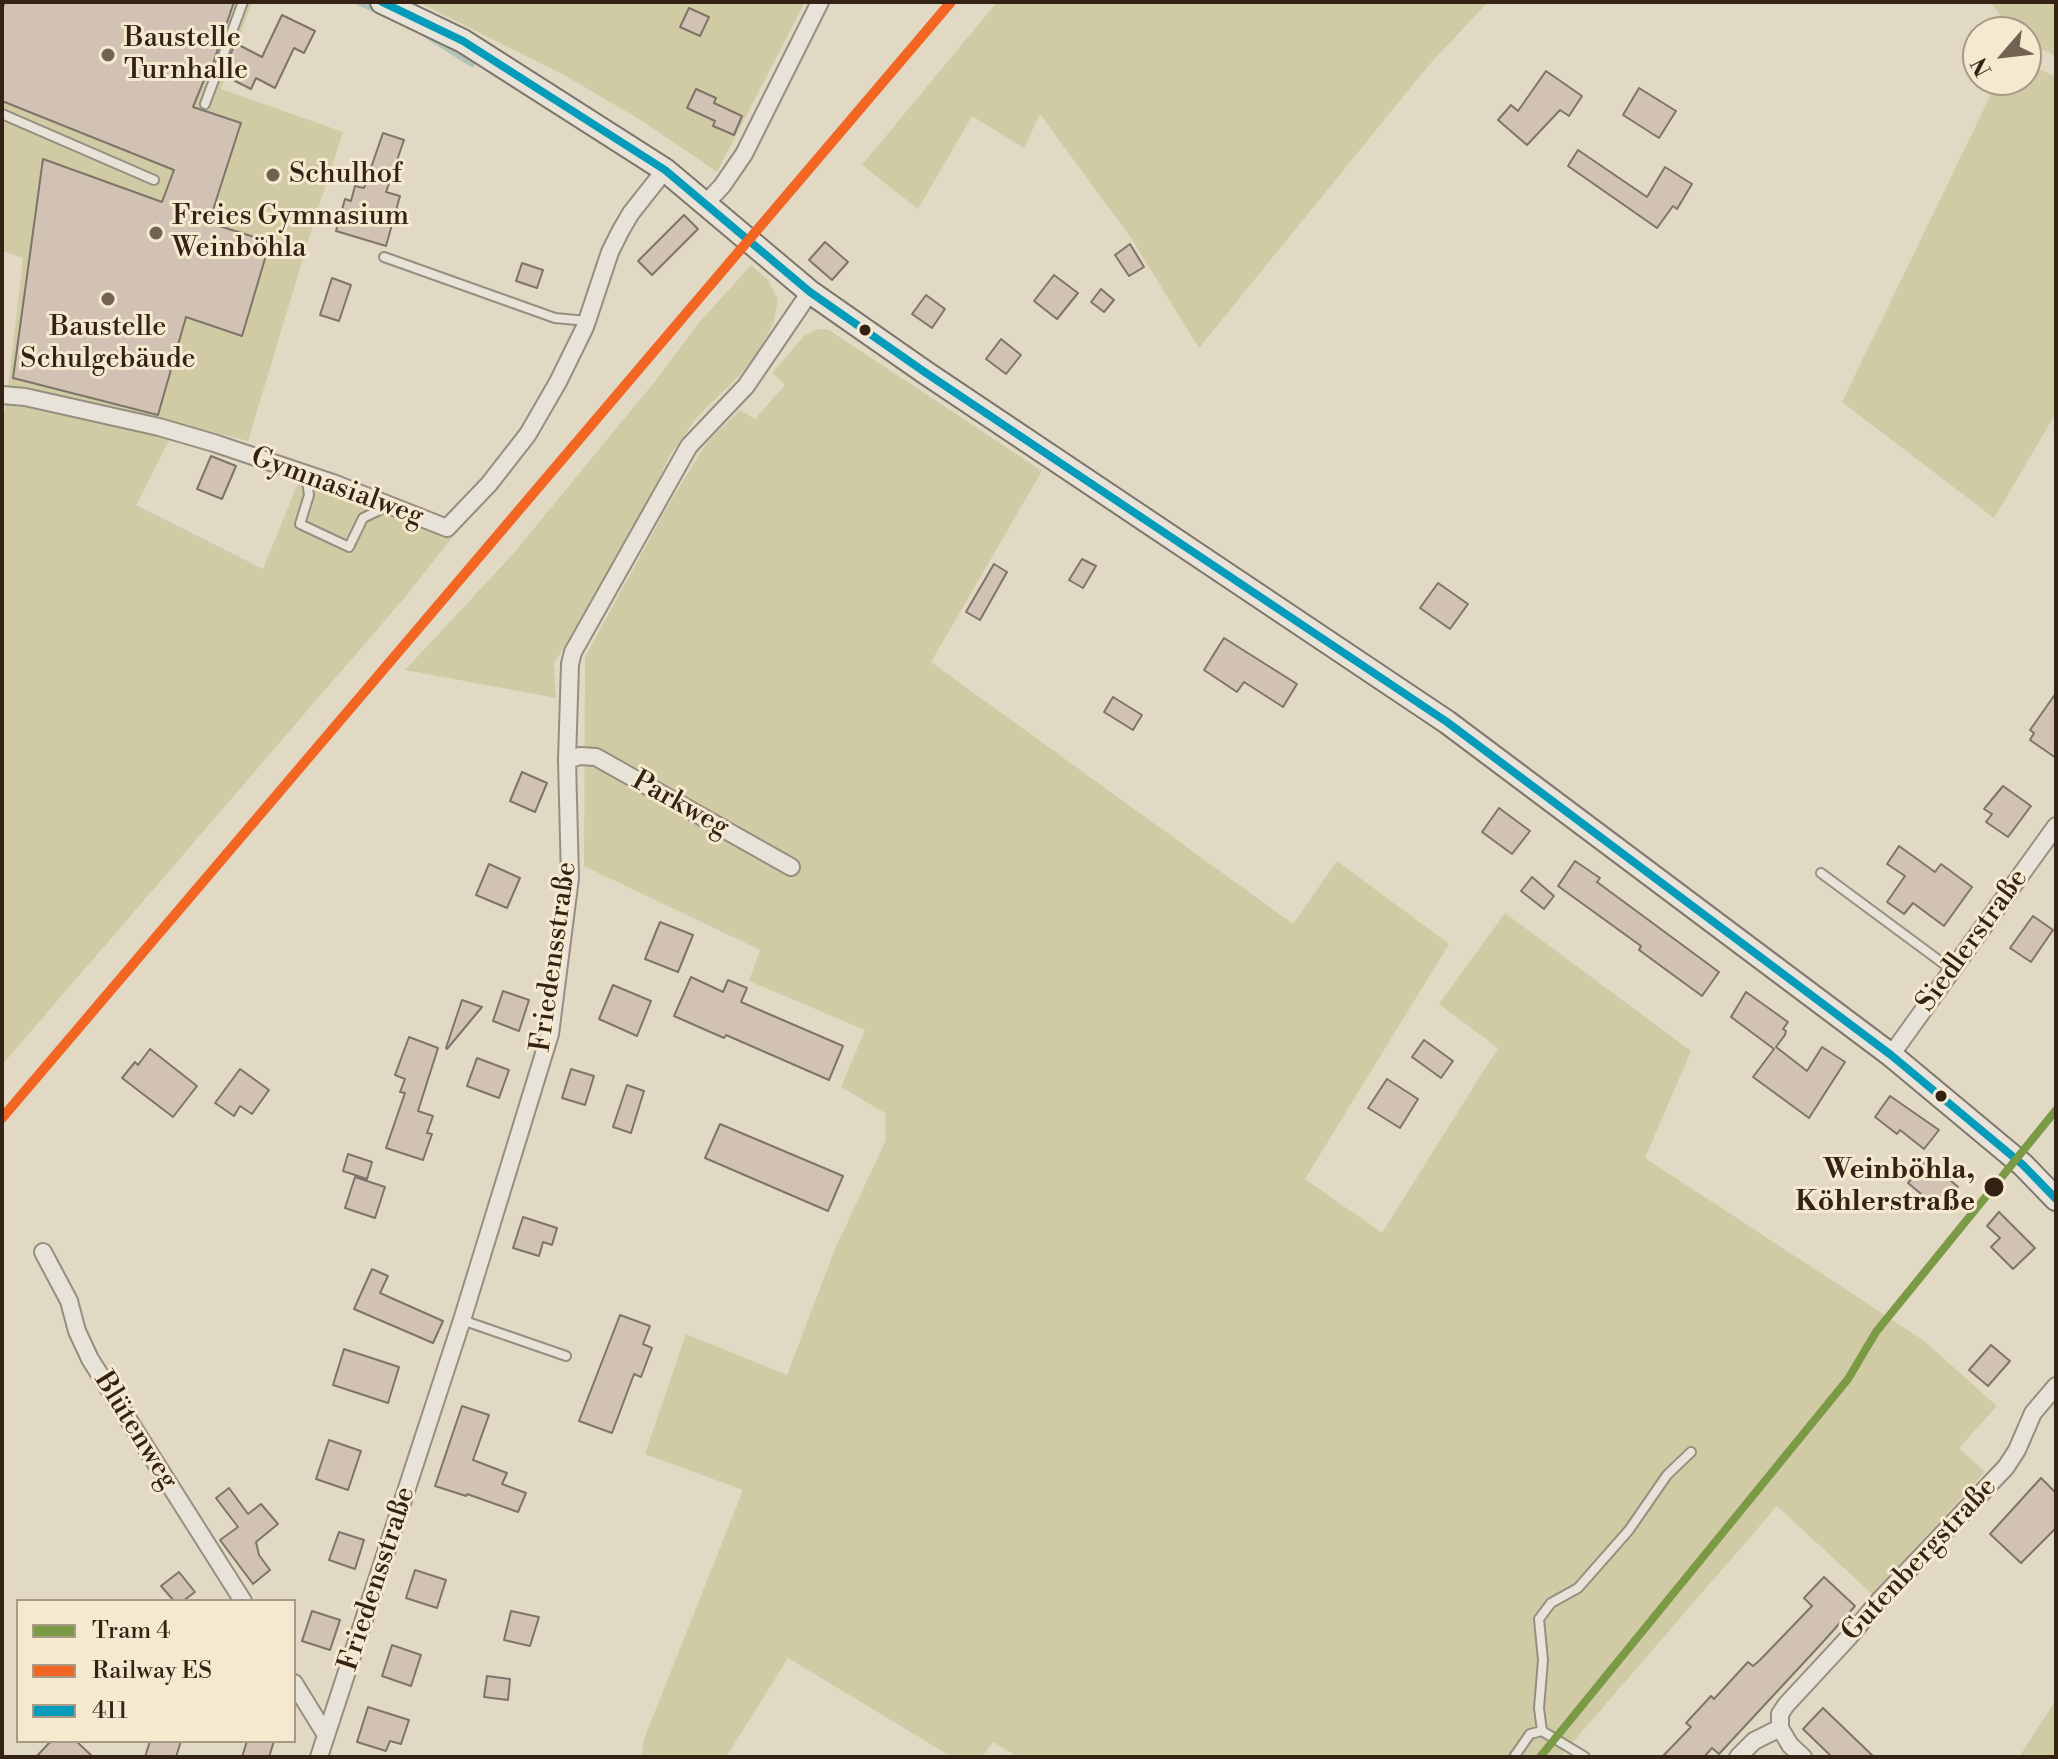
<!DOCTYPE html>
<html>
<head>
<meta charset="utf-8">
<style>
  body { margin:0 }
  #map { position:relative; width:2058px; height:1759px; overflow:hidden; background:#e2d9c4; font-family:"Libre Bodoni",serif }
  canvas { display:block }
  .frame { position:absolute; inset:0; border:4px solid #342214; pointer-events:none }
  .legend { position:absolute; left:16px; top:1599px; width:280px; height:144px; box-sizing:border-box; background:#f5ead0; border:2px solid #a89a85; margin:0; padding:10px 14px; list-style:none; font-size:24px; color:#342214 }
  .legend li { display:flex; align-items:center; gap:16px; height:40px }
  .legend b { width:40px; border:2px solid #a89a85 }
  .north { position:absolute; left:1962px; top:16px; width:80px; height:80px; box-sizing:border-box; background:#f5ead0; border:2px solid #a89a85; border-radius:50%; rotate:242deg; font-size:22px; font-weight:700; line-height:32px; text-align:center; color:#342214 }
  .north::after { content:''; display:block; margin:auto; width:28px; height:36px; background:#716252; clip-path:polygon(50% 0,100% 100%,50% 72%,0 100%) }
</style>
</head>
<body>
<div id="map">
<canvas width="2058" height="1759"></canvas>
<div class="frame"></div>
<ul class="legend">
<li><b style="height:10px;background:#7a9a45"></b>Tram 4</li>
<li><b style="height:10px;background:#f26522"></b>Railway ES</li>
<li><b style="height:10px;background:#059cbb"></b>411</li>
</ul>
<div class="north">N</div>
</div>
<script>
const ctx = document.querySelector('canvas').getContext('2d');
ctx.lineJoin = 'round';
function fill(path, color) { ctx.fillStyle = color; ctx.fill(path, 'evenodd'); }
const poly = rows => new Path2D(rows.map(r => 'M' + r).join(''));
function strokePath(path, color, width, dash) { ctx.strokeStyle = color; ctx.lineWidth = width; ctx.lineCap = dash ? 'butt' : 'round'; ctx.setLineDash(dash || []); ctx.stroke(path); }
function write(font, color, halo, rows, align = 'center') {
  ctx.font = font + ' "Libre Bodoni",serif'; ctx.lineWidth = 6; ctx.setLineDash([]); ctx.textBaseline = 'middle'; ctx.strokeStyle = halo; ctx.fillStyle = color; for (const [text, x, y, turn = 0] of rows) {
    ctx.save(); ctx.translate(x, y); ctx.rotate((+turn || 0) * Math.PI / 180); ctx.textAlign = isNaN(turn) ? turn : align; if (halo) ctx.strokeText(text, 0, 0); ctx.fillText(text, 0, 0); ctx.restore();
  }
}
const green = poly([
  [2,2,252,2,221,89,343,132,316,215,248,441,178,423,136,505,263,569,305,466,461,526,406,596,2,1065,2,412,5,412,23,258,2,251],
  [418,2,805,2,717,172,644,122,564,75],
  [997,2,1488,2,1428,66,1199,348,1131,238,1040,114,1024,148,972,116,918,209,862,165],
  [1990,2,2056,2,2056,56,2026,42,2026,32,2013,32],
  [2026,63,2056,77,2056,413,1994,518,1842,402,1998,80,2026,80],
  [751,265,768,280,778,299,774,322,760,349,743,372,697,417,669,457,648,502,554,664,556,698,405,670,513,554,656,380,698,324],
  [817,329,829,330,1042,471,931,662,1293,924,1337,861,1449,944,1305,1179,1382,1233,1498,1048,1439,1004,1505,913,1691,1051,1645,1158,1923,1340,1997,1406,1959,1448,1985,1472,1872,1594,1777,1506,1560,1757,1018,1757,993,1742,982,1757,952,1757,788,1658,726,1757,641,1757,644,1739,743,1490,645,1454,686,1334,787,1375,835,1249,886,1140,885,1113,841,1087,865,1030,749,981,760,950,584,866,585,657,667,507,707,442,740,410,755,419,785,385,772,373,805,335],
  [2056,1700,2056,1757,2019,1757]
]);
const stream = poly([
  [358,2,380,12],
  [423,33,472,64]
]);
const building = poly([
  [5,2,234,2,211,69,209,68,193,107,241,123,210,219,214,221,213,224,270,242,242,336,186,317,158,415,13,378,43,159,162,202,174,170,2,101,2,9,5,2],
  [689,8,709,17,700,36,680,27,689,8],
  [282,15,315,31,304,53,294,48,275,88,256,78,251,89,223,75,235,43,262,57,282,15],
  [1546,71,1582,96,1569,116,1560,110,1527,145,1498,120,1511,105,1518,111,1546,71],
  [1639,88,1676,111,1659,138,1623,115,1639,88],
  [696,89,716,98,714,103,742,116,734,135,713,126,715,121,687,108,696,89],
  [383,133,404,140,386,192,400,196,386,246,336,231,345,199,351,201,355,186,364,188,383,133],
  [1578,150,1647,197,1665,167,1692,184,1677,209,1673,206,1657,228,1568,166,1578,150],
  [684,215,698,229,652,275,638,261,684,215],
  [825,242,848,262,832,280,809,260,825,242],
  [1130,244,1144,267,1129,276,1115,255,1130,244],
  [522,263,543,270,537,288,516,281,522,263],
  [1054,275,1078,293,1057,319,1034,301,1054,275],
  [332,278,351,285,339,321,320,315,332,278],
  [1101,289,1114,300,1104,312,1091,302,1101,289],
  [926,295,945,309,932,328,912,314,926,295],
  [1001,339,1021,355,1006,374,986,359,1001,339],
  [211,456,236,466,222,499,197,489,211,456],
  [1082,559,1096,566,1083,588,1069,580,1082,559],
  [994,564,1007,572,980,620,966,612,994,564],
  [1438,583,1468,604,1450,629,1420,608,1438,583],
  [1224,638,1297,684,1283,707,1244,682,1237,692,1204,670,1224,638],
  [2056,693,2056,758,2030,740,2034,733,2030,730,2056,693],
  [1113,697,1142,715,1133,730,1104,712,1113,697],
  [522,772,547,783,535,812,510,801,522,772],
  [2003,786,2031,806,2008,837,1986,822,1992,814,1984,809,2003,786],
  [1499,808,1530,831,1512,854,1482,832,1499,808],
  [1899,846,1935,872,1941,864,1972,887,1944,926,1913,903,1904,914,1887,902,1905,876,1887,864,1899,846],
  [1575,861,1600,878,1597,882,1719,972,1702,996,1639,950,1641,946,1558,886,1575,861],
  [489,864,520,878,507,908,476,895,489,864],
  [1532,877,1554,896,1544,909,1521,891,1532,877],
  [2033,916,2053,930,2031,962,2010,948,2033,916],
  [660,922,693,935,678,972,645,959,660,922],
  [691,977,723,992,728,980,747,988,741,1002,843,1046,829,1080,726,1035,724,1038,674,1016,691,977],
  [613,985,651,1001,637,1036,599,1019,613,985],
  [503,991,529,1000,519,1031,493,1021,503,991],
  [1746,992,1788,1022,1783,1029,1786,1031,1785,1035,1776,1047,1807,1071,1822,1047,1845,1062,1809,1118,1753,1077,1774,1049,1731,1017,1746,992],
  [462,1000,482,1007,447,1049,446,1048,462,1000],
  [409,1037,438,1048,418,1111,433,1116,427,1133,432,1134,423,1160,386,1148,405,1093,400,1092,405,1079,395,1075,409,1037],
  [1424,1040,1453,1061,1441,1078,1412,1057,1424,1040],
  [150,1049,197,1086,173,1117,122,1078,135,1062,138,1065,150,1049],
  [477,1058,509,1070,499,1098,467,1086,477,1058],
  [240,1069,269,1090,252,1114,240,1106,234,1116,215,1103,240,1069],
  [571,1069,594,1076,585,1105,562,1098,571,1069],
  [1387,1079,1418,1099,1400,1128,1368,1108,1387,1079],
  [627,1085,644,1091,631,1133,613,1127,627,1085],
  [1890,1096,1939,1130,1924,1149,1900,1130,1897,1134,1875,1117,1890,1096],
  [720,1124,843,1176,828,1211,705,1158,720,1124],
  [348,1154,372,1162,367,1179,343,1171,348,1154],
  [1927,1160,1958,1187,1939,1209,1908,1183,1927,1160],
  [355,1177,385,1187,375,1218,345,1208,355,1177],
  [1999,1212,2035,1248,2013,1269,1991,1247,2000,1238,1987,1226,1999,1212],
  [523,1217,557,1228,552,1245,543,1242,539,1256,513,1248,523,1217],
  [372,1269,388,1276,380,1293,443,1321,433,1343,354,1309,372,1269],
  [620,1315,650,1326,643,1344,652,1348,641,1377,634,1374,612,1433,579,1421,620,1315],
  [1991,1345,2010,1361,1988,1386,1969,1370,1991,1345],
  [344,1349,399,1367,388,1403,333,1385,344,1349],
  [462,1406,489,1415,473,1460,507,1473,502,1484,526,1493,518,1512,467,1494,466,1496,435,1486,462,1406],
  [329,1440,361,1451,348,1490,316,1479,329,1440],
  [2041,1478,2056,1493,2056,1528,2021,1563,1990,1534,2041,1478],
  [229,1488,248,1514,261,1504,278,1524,256,1542,259,1555,270,1570,253,1584,220,1540,238,1527,216,1498,229,1488],
  [339,1532,364,1540,355,1569,329,1560,339,1532],
  [415,1570,446,1580,437,1608,406,1598,415,1570],
  [179,1572,195,1592,183,1601,174,1601,161,1586,179,1572],
  [1824,1577,1855,1606,1822,1643,1719,1754,1712,1748,1704,1757,1662,1757,1691,1727,1686,1723,1711,1696,1714,1699,1748,1662,1753,1666,1760,1660,1812,1606,1804,1598,1824,1577],
  [312,1611,340,1620,330,1650,302,1641,312,1611],
  [511,1611,539,1617,530,1646,504,1640,511,1611],
  [392,1645,421,1655,411,1686,382,1676,392,1645],
  [487,1676,510,1679,508,1700,484,1697,487,1676],
  [368,1707,409,1720,401,1744,390,1741,386,1751,357,1742,368,1707],
  [1823,1708,1874,1757,1832,1757,1803,1729,1823,1708],
  [51,1741,76,1741,93,1757,36,1757,51,1741],
  [150,1741,181,1741,176,1757,145,1757,150,1741],
  [247,1741,274,1741,269,1757,242,1757,247,1741]
]);
const lane = poly([
  [205,104,243,2],
  [2,114,154,180],
  [384,257,555,318,587,321],
  [306,474,309,495,300,524,349,547,363,518,388,506],
  [1821,873,1952,970],
  [462,1320,566,1356],
  [1542,1731,1539,1708,1543,1660,1539,1619,1551,1603,1578,1588,1629,1530,1667,1475,1691,1452],
  [1514,1757,1530,1734,1542,1731,1585,1757]
]);
const street = poly([
  [706,203,722,186,744,154,820,2],
  [2,395,25,397,159,427,214,443,333,483,447,528,489,484,528,434,558,382,585,327,610,252,621,230,631,213,665,170],
  [567,760,580,756,596,757,791,867],
  [1891,1055,2056,826],
  [43,1252,69,1301,77,1331,90,1359,243,1601],
  [294,1683,326,1735],
  [319,1757,462,1320,550,1034,570,878,567,760,570,664,573,652,689,446,746,386,810,292],
  [1738,1757,1754,1741,1780,1728],
  [1803,1757,1790,1745,1780,1728,1780,1714,1786,1705,1849,1637,1879,1601,2006,1467,2017,1450,2033,1413,2056,1386]
]);
const secondary = poly([
  [382,2,463,41,665,170,810,292,926,373,1447,722,1891,1055,2023,1165,2056,1199]
]);
const bus1 = poly([
  [382,2,463,41,665,170,810,292,926,373,1447,722,1891,1055,2023,1165,2056,1199]
]);
const rail1 = poly([
  [2,1118,951,2]
]);
const tram1 = poly([
  [1540,1757,1848,1379,1876,1332,2056,1110]
]);
const markers = [
  [108,55,8,"#716252"],
  [273,175,8,"#716252"],
  [156,233,8,"#716252"],
  [108,299,8,"#716252"],
  [865,330,7,"#342214"],
  [1941,1096,7,"#342214"],
  [1994,1187,11,"#342214"]
];
const poiNames = [
  ["Baustelle",124,39],
  ["Turnhalle",124,71],
  ["Schulhof",289,175],
  ["Freies Gymnasium",172,217],
  ["Weinböhla",172,249],
  ["Baustelle",108,328,"center"],
  ["Schulgebäude",108,360,"center"]
];
const streetNames = [
  ["Gymnasialweg",337,488,20],
  ["Parkweg",680,805,29],
  ["Siedlerstraße",1973,941,-54],
  ["Friedensstraße",555,957,-82],
  ["Blütenweg",135,1431,58],
  ["Gutenbergstraße",1920,1560,-47],
  ["Friedensstraße",378,1579,-72]
];
const stopNames = [
  ["Weinböhla,",1975,1171],
  ["Köhlerstraße",1975,1203]
];
fill(green, '#d0cba4');
strokePath(stream, '#b0c4ba', 6);
fill(building, '#d2c2b4');
strokePath(building, '#7d7569', 2);
strokePath(lane, '#968e80', 12);
strokePath(street, '#968e80', 20);
strokePath(secondary, '#7d7569', 26);
strokePath(lane, '#e8e3d8', 8);
strokePath(street, '#e8e3d8', 16);
strokePath(secondary, '#e8e3d8', 22);
strokePath(bus1, '#059cbb', 8);
strokePath(rail1, '#f26522', 10);
strokePath(tram1, '#7a9a45', 8);
for (const [x, y, r, color] of markers) { const dot = new Path2D(); dot.arc(x, y, r, 0, 2 * Math.PI); ctx.fillStyle = color; ctx.fill(dot); strokePath(dot, '#f5ead0', 3); }
write('28px', '#342214', '#f5ead0', poiNames, 'left');
write('28px', '#342214', '#f5ead0', streetNames);
write('bold 28px', '#342214', '#f5ead0', stopNames, 'right');
</script>
</body>
</html>
